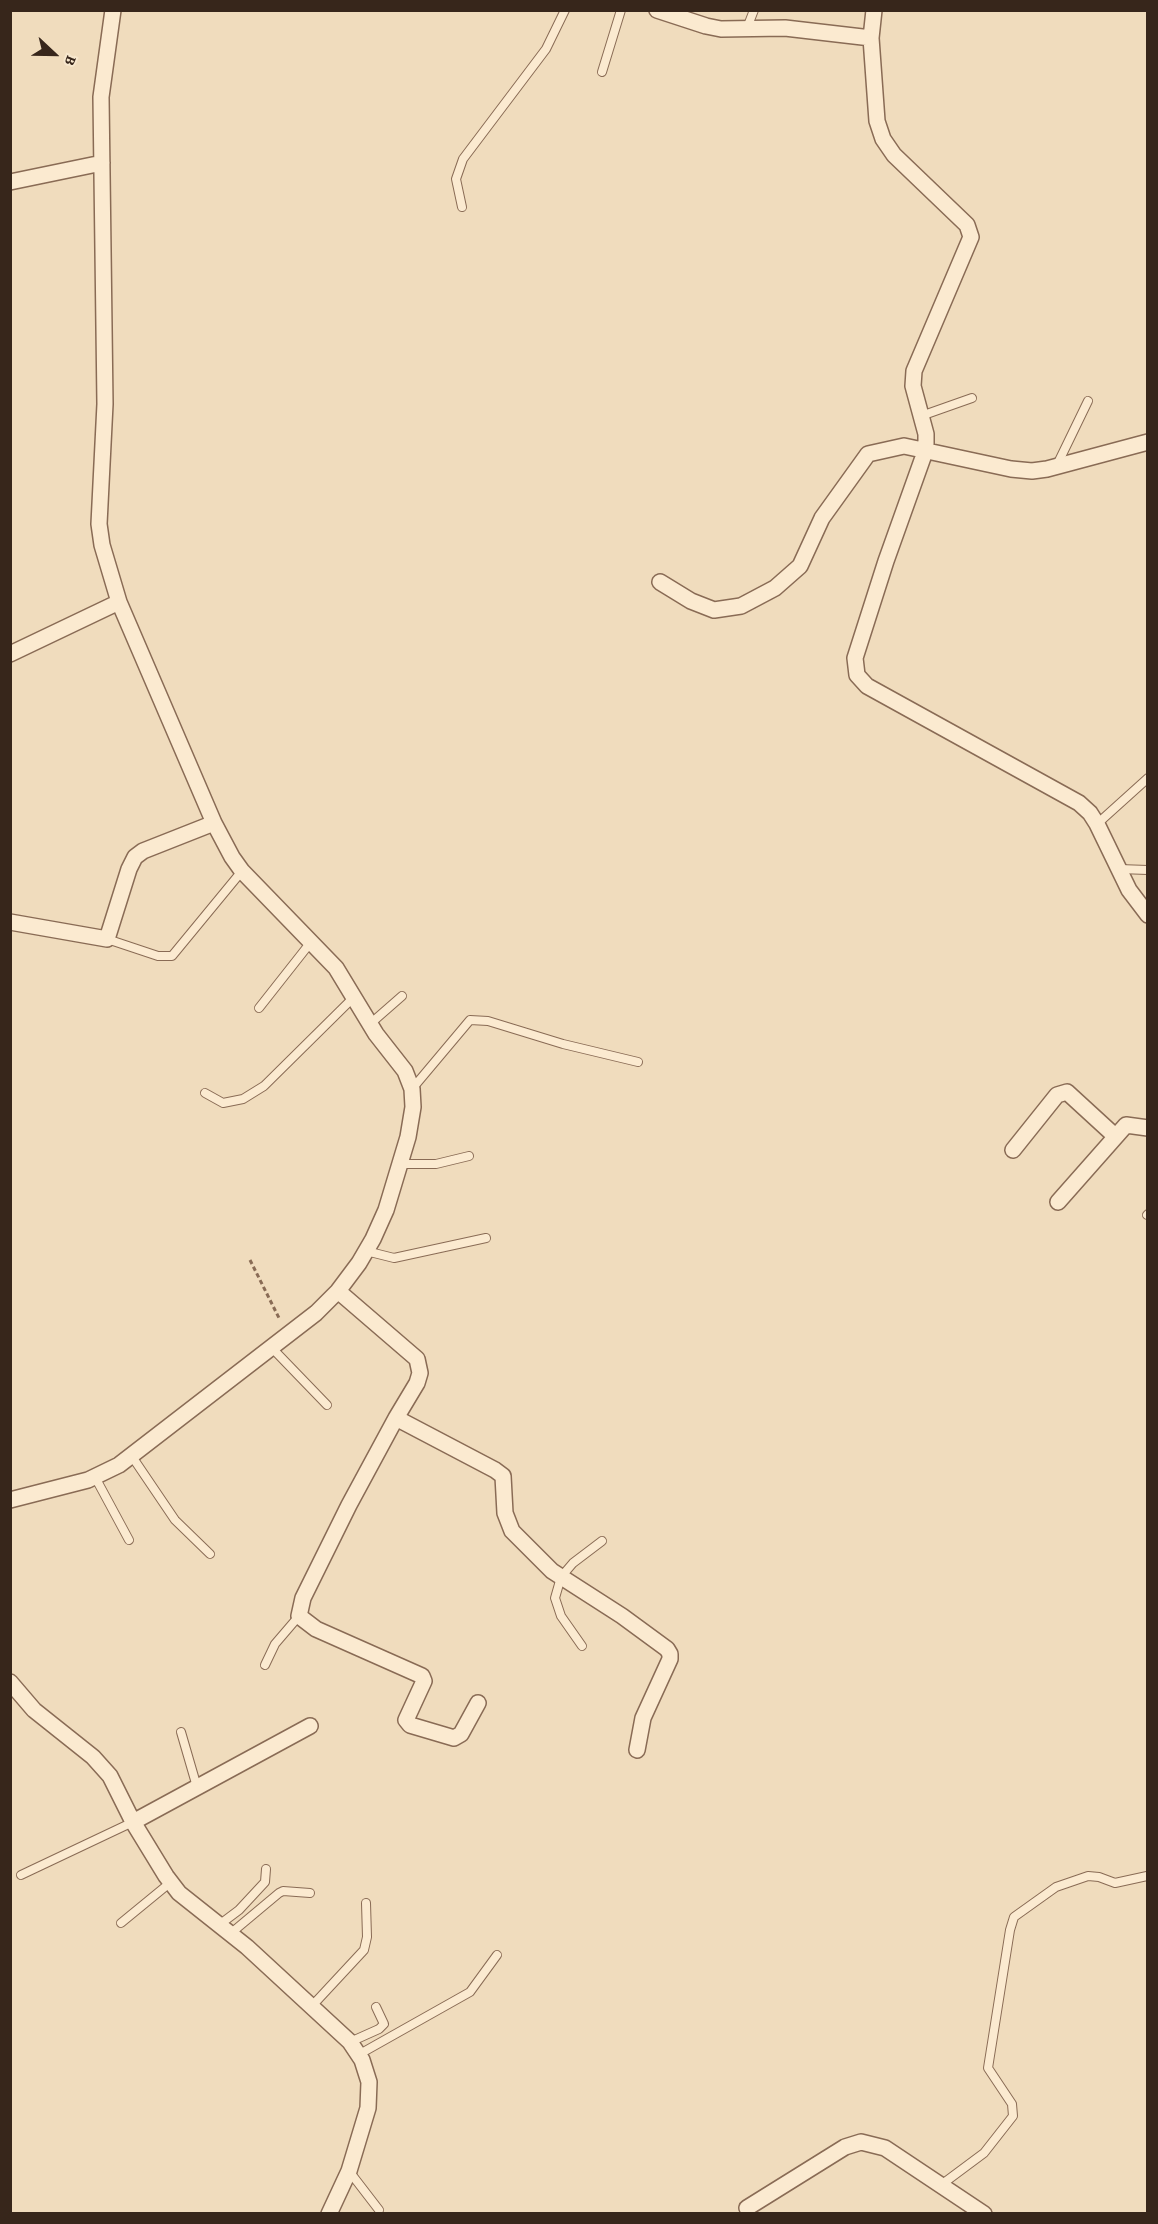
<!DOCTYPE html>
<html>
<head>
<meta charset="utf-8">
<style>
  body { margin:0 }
  #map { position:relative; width:1158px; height:2224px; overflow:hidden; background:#f0dcbd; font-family:"Crimson Pro",serif }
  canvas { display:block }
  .frame { position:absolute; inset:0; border:12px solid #37261b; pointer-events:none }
  .north { position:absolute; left:24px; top:24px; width:60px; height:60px; -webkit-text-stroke:4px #f7e7cd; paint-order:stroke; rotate:112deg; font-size:16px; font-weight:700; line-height:24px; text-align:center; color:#37261b }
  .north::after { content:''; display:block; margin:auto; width:21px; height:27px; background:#37261b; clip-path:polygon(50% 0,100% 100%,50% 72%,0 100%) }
</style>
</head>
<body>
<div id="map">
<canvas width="1158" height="2224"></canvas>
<div class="frame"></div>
<div class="north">B</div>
</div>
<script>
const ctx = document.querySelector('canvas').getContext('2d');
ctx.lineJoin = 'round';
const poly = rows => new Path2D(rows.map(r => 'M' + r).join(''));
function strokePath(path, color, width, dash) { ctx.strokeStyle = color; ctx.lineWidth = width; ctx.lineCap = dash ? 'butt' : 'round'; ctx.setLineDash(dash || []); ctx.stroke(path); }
const path = poly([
  [250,1260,280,1320]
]);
const lane = poly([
  [747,28,754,10],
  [602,72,621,10],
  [462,207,456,179,463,159,546,49,565,10],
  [921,416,972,398],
  [1057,465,1088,401],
  [1097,824,1148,778],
  [1119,869,1148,870],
  [107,939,158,956,172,956,242,871],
  [259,1008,311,942],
  [370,1024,402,996],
  [412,1089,470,1020,488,1021,563,1044,638,1062],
  [205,1093,223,1103,243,1099,264,1086,354,997],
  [400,1164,436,1164,469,1156],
  [1147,1215,1148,1214],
  [366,1251,394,1258,486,1238],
  [271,1347,327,1405],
  [131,1455,175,1520,210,1554],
  [95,1477,129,1540],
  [582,1646,561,1616,555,1598,561,1577,573,1563,602,1541],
  [265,1665,275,1644,299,1616],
  [181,1732,197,1787],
  [21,1875,133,1822],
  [121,1923,171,1882],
  [219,1925,239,1910,265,1882,266,1869],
  [230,1934,279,1893,283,1891,310,1893],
  [311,2007,364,1950,367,1937,366,1903],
  [350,2042,379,2029,384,2024,376,2007],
  [358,2055,470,1992,497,1955],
  [349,2171,379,2210],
  [941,2185,984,2153,1013,2116,1012,2104,988,2068,1010,1930,1014,1917,1056,1887,1088,1876,1099,1877,1115,1883,1147,1876]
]);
const street = poly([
  [657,10,706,26,721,29,785,28,871,38],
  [874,10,871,38,877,121,883,139,894,155,967,225,971,237,914,371,913,386,926,434,926,449,886,561,855,658,857,675,867,686,1079,803,1090,813,1097,824,1129,890,1148,915],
  [10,182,102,163],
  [660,582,691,601,714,610,741,606,775,588,800,566,822,518,868,454,904,446,1011,469,1032,471,1047,469,1148,442],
  [10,654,119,602],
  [10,922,107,939,129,869,135,857,143,851,214,823],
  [1013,1150,1057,1095,1067,1092,1115,1136],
  [1058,1202,1126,1125,1148,1128],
  [338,1291,417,1359,420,1373,417,1383,396,1418,349,1505,303,1598,299,1616,316,1629,422,1676,424,1681,406,1720,410,1725,454,1738,461,1734,478,1703],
  [396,1418,495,1470,503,1476,505,1513,512,1531,552,1571,622,1616,667,1649,670,1654,670,1659,643,1718,637,1750],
  [10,1500,88,1480,119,1465,316,1313,338,1291,359,1263,373,1239,386,1210,408,1137,413,1107,412,1089,405,1071,376,1034,336,968,242,871,232,857,214,823,119,602,102,545,99,524,105,404,101,97,113,10],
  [10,1682,34,1710,93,1757,110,1776,133,1822,166,1876,179,1893,247,1947,350,2042,362,2060,369,2082,368,2108,349,2171,329,2214],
  [133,1822,310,1726],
  [747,2208,845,2147,861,2142,885,2148,984,2214]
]);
strokePath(lane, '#896b55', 10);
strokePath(street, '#896b55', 18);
strokePath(path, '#896b55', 3, [4.5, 3]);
strokePath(lane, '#fbead0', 8);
strokePath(street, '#fbead0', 15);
</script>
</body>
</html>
